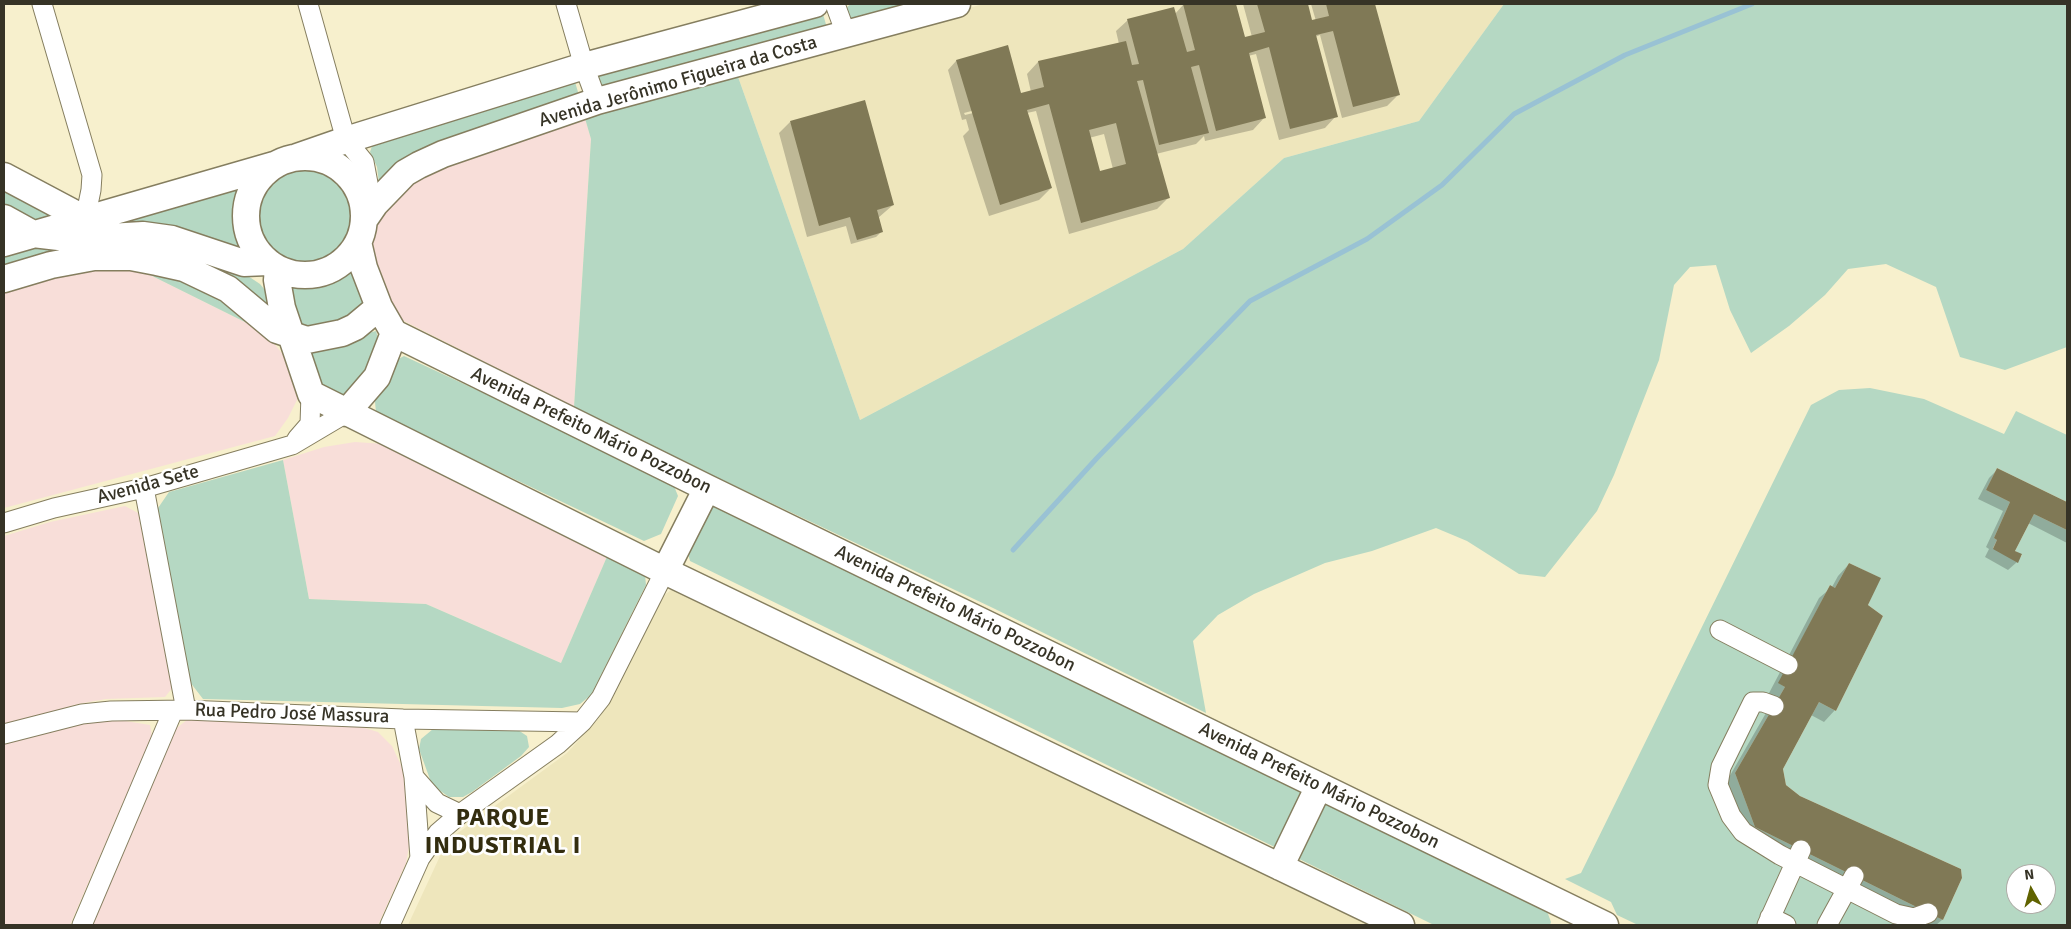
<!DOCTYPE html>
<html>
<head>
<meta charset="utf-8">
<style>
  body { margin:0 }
  #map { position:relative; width:2071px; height:929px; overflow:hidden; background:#f7f0cd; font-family:Signika,sans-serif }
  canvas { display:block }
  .frame { position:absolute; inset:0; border:5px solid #363326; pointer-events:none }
  .north { position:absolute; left:2006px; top:864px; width:50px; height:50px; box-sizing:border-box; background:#fff; border:1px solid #afada8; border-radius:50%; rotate:353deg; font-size:14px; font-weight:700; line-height:20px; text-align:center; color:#363326 }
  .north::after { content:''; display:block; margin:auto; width:18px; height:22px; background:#606300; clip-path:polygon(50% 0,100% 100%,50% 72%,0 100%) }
</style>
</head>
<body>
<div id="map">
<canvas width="2071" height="929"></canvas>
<div class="frame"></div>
<div class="north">N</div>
</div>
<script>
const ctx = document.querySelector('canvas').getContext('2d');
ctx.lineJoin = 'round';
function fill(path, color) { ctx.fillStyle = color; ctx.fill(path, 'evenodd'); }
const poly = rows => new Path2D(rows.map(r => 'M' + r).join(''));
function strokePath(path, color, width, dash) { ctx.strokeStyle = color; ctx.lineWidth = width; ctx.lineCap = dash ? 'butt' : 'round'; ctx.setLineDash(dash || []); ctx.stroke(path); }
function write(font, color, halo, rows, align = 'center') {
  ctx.font = font + ' Signika,sans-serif'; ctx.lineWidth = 5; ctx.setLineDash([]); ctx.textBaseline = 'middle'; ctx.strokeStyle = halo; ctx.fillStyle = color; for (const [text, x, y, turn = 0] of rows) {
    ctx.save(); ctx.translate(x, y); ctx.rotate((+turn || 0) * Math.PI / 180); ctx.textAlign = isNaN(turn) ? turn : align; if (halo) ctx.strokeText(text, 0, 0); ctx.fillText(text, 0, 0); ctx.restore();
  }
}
const built = poly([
  [983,4,1504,4,1419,121,1284,158,1183,249,860,420,737,74],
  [675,587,1380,925,408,925,447,841,567,753,600,717,663,596]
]);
const industrial = poly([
  [584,115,591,139,574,407,402,320,389,304,369,244,373,217,408,177],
  [126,263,265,332,292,366,298,398,288,418,275,436,4,508,4,286],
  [355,442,400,445,609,552,561,663,426,604,309,599,283,460,324,447],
  [125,506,138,513,173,687,165,697,106,699,78,704,4,727,4,536,50,522],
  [113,719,150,725,152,736,70,925,4,925,4,744,84,723],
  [187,720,345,722,378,732,392,746,407,778,410,841,406,863,378,925,90,925,174,730]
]);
const green = poly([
  [851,4,933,4,850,20,847,7],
  [1504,4,2067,4,2067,347,2005,370,1960,357,1936,287,1886,264,1848,269,1825,295,1789,326,1751,353,1730,310,1716,265,1690,267,1674,285,1659,360,1614,475,1597,511,1545,577,1519,574,1467,541,1436,528,1372,551,1325,563,1254,594,1218,615,1193,641,1206,713,993,608,712,475,574,407,591,139,584,115,737,74,860,420,1183,249,1284,158,1419,121],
  [823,14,827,28,609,91,600,86,597,75],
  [563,80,575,82,578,92,574,101,379,183,377,167,370,152,372,146],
  '253 215a50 50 0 1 1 100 0a50 50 0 1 1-100 0Z',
  [4,180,60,214,39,222,4,206],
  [244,187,236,213,239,233,244,243,240,247,234,249,81,227],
  [110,241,245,274,260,284,269,295,276,311,184,262,4,274,4,248],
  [352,262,365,301,364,312,319,332,300,326,288,278,296,281,323,278,335,274,344,266],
  [126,263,159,268,238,304,265,332],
  [376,331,378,338,377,359,346,395,324,389,304,350],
  [404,356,672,481,678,496,661,534,644,541,376,413,374,390,391,363],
  [1870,388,1924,399,2004,434,2016,411,2067,435,2067,502,1997,468,1986,490,2010,502,1994,538,1997,540,1993,548,2017,562,2022,555,2015,551,2034,514,2067,530,2067,925,1638,925,1617,915,1611,902,1565,879,1581,873,1811,405,1839,390],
  [1849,563,1880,578,1868,605,1883,616,1836,711,1819,702,1783,769,1786,785,1800,796,1961,869,1962,878,1943,920,1755,827,1735,773,1785,687,1779,683,1830,585,1835,588],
  [2016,874,2046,874,2046,904,2016,904],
  [283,460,309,599,426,604,561,663,609,552,645,575,646,585,591,695,580,704,562,708,203,699,190,682,156,511,169,492],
  [722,502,1544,903,1551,922,1550,925,1434,925,690,561,685,543,704,509],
  [433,729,518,730,527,736,529,747,521,756,472,792,463,797,449,797,432,785,419,749,421,739]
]);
const shadow = poly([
  [1190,4,1235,4,1244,39,1252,37,1243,4,1306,4,1311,23,1316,21,1311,4,1374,4,1398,95,1387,106,1342,118,1320,35,1315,37,1336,116,1325,128,1279,140,1256,54,1248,56,1264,118,1253,130,1205,141,1204,136,1196,144,1156,154,1168,198,1157,209,1069,234,1036,111,1027,113,1051,188,1039,200,989,216,963,136,969,130,966,119,962,120,948,70,956,61,1007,47,1021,95,1031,92,1027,74,1038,62,1119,44,1116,31,1128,20,1175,14,1183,5],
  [1013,100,1013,103,965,115,964,113],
  [1104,134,1113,169,1099,173,1089,138],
  [790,122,893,205,878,218,882,231,876,237,851,244,846,226,807,237,779,133],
  [1997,470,2067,504,2067,543,2028,523,2013,552,2017,562,2008,570,1985,557,1989,549,1986,547,2003,511,1978,499,1989,478],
  [1849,564,1866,606,1835,710,1824,722,1811,715,1781,769,1785,786,1799,797,1961,878,1942,920,1936,925,1919,925,1743,839,1724,786,1774,699,1768,695,1819,598,1832,587,1838,576]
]);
const stream = poly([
  [1013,550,1097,458,1250,301,1367,239,1442,185,1514,114,1625,55,1752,4]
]);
const building = poly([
  [1183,4,1236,4,1245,37,1265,32,1257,4,1308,4,1312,20,1329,16,1326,4,1375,4,1400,95,1353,107,1333,31,1316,35,1338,117,1290,129,1269,47,1249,53,1266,118,1216,131,1199,65,1191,67,1209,133,1159,145,1143,80,1137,81,1170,198,1081,223,1049,104,1027,110,1052,188,1000,205,956,60,1008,45,1021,93,1044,87,1038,61,1126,41,1132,65,1139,64,1127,19,1174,7,1187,52,1195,50],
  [1116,123,1126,164,1100,171,1089,130],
  [865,100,894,205,877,210,883,232,857,240,850,217,819,226,790,121],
  [1997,468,2067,502,2067,530,2034,514,2015,551,2022,554,2018,563,1993,549,1997,540,1994,538,2010,502,1986,490],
  [1849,563,1881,578,1868,605,1883,616,1836,711,1819,702,1783,769,1786,785,1800,796,1961,869,1962,878,1943,920,1755,827,1735,773,1785,687,1778,683,1830,585,1835,588]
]);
const street = poly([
  [42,4,92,175,91,190,85,219],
  [308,4,346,140,364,162,370,194,363,205],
  [566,4,584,66,597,101],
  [835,4,846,34],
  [297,439,310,424,311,394],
  [144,488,186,710],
  [4,523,54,508,144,488,292,445,346,413],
  [1720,630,1788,665],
  [1774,706,1763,702,1753,702,1721,767,1718,785,1731,816,1743,832,1780,855,1896,914,1914,918,1928,913],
  [403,719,414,777,420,858],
  [4,734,82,714,111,711,186,710,403,719,582,722],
  [414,777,437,803,460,814],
  [1770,917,1786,925],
  [82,925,173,711],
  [390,925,420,858,438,833,460,814,558,744,582,722,601,698,665,571],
  [1767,925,1801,850],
  [1827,925,1854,876]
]);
const secondary = poly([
  '246 216a59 59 0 1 1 118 0a59 59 0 1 1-118 0Z',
  [297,157,346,140,584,66,815,4],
  [4,176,85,219],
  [4,218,33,234,76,239,143,235,172,239,244,263,268,262],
  [364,220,375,204,405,173,419,165,443,154,597,101,957,4],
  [358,242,364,268,379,307,394,333,707,488,1605,925],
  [4,243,274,165],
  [278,269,277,280,282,308,311,394,665,571,1401,925],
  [4,279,51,265,94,257,131,257,157,262,184,268,228,289,277,330,307,340,342,333,355,327,379,307],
  [346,413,377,377,394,333],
  [665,571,707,488],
  [1280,867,1319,786]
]);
const streetNames = [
  ["Avenida Jerônimo Figueira da Costa",678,82,-16],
  ["Avenida Prefeito Mário Pozzobon",591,431,26],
  ["Avenida Sete",148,485,-15],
  ["Avenida Prefeito Mário Pozzobon",955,609,26],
  ["Rua Pedro José Massura",292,714,2],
  ["Avenida Prefeito Mário Pozzobon",1319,786,26]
];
const districtNames = [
  ["PARQUE",503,819],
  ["INDUSTRIAL I",503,847]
];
fill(built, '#eee6bc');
fill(industrial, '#f8ded9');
fill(green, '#b5d8c3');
fill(shadow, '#0003');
strokePath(stream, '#99c2d4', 5);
fill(building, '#807956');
strokePath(street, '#857e5f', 21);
strokePath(secondary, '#857e5f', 29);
strokePath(street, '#fff', 19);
strokePath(secondary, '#fff', 26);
write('19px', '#363326', '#fff', streetNames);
ctx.letterSpacing = '1px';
write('bold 24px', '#332d0f', '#fff', districtNames);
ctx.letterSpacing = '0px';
</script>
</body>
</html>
